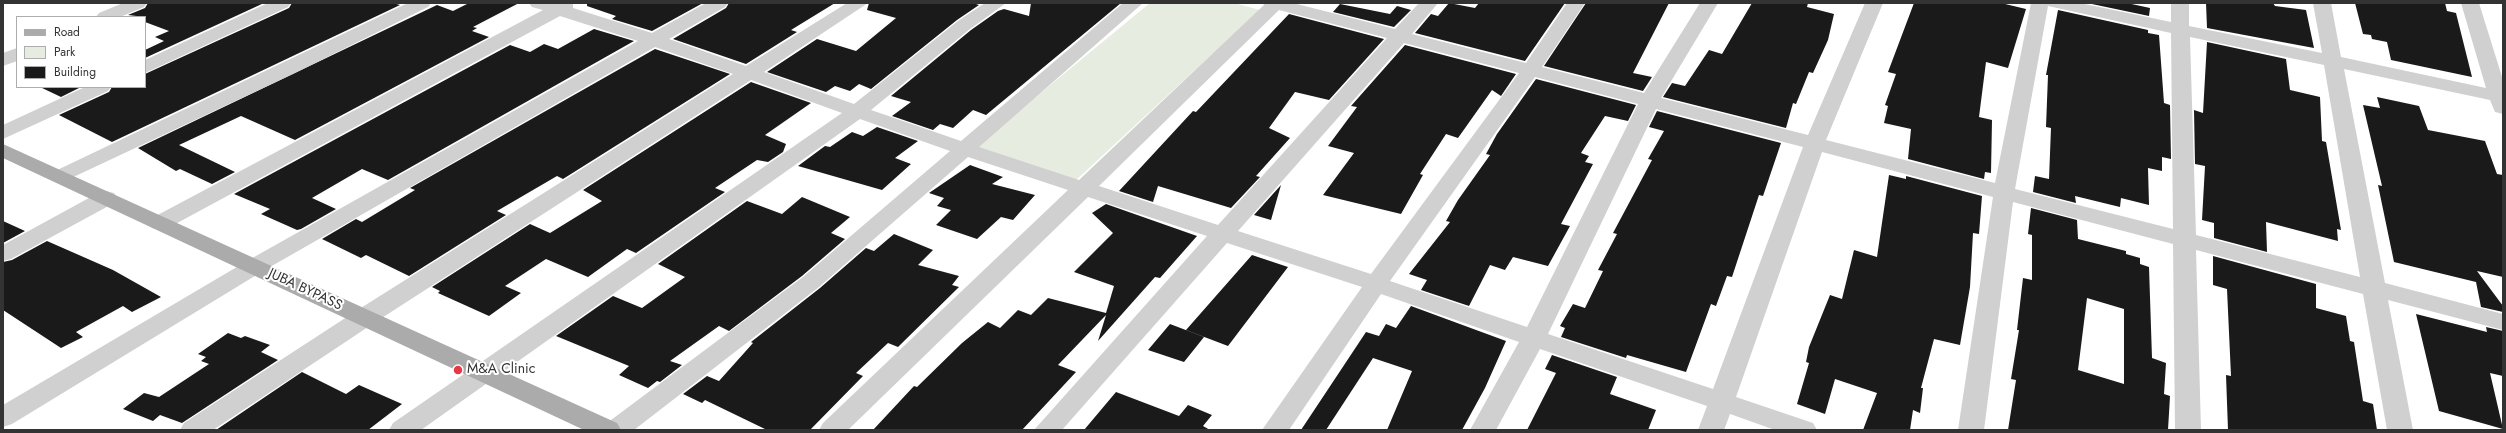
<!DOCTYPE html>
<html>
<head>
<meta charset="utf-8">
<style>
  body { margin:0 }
  #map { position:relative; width:2506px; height:433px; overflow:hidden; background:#fff; font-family:Jost,sans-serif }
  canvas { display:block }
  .frame { position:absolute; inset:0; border:4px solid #333; pointer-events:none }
  .legend { position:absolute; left:16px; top:16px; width:130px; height:72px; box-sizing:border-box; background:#fff; border:1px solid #adadad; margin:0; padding:5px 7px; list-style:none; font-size:12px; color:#333 }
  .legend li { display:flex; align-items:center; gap:8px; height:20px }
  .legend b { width:20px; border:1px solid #adadad }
</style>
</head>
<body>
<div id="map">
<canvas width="2506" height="433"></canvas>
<div class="frame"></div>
<ul class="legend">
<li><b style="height:5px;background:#ababab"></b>Road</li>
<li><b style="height:11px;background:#e6ecdf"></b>Park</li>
<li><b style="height:11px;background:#1a1a1a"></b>Building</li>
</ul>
</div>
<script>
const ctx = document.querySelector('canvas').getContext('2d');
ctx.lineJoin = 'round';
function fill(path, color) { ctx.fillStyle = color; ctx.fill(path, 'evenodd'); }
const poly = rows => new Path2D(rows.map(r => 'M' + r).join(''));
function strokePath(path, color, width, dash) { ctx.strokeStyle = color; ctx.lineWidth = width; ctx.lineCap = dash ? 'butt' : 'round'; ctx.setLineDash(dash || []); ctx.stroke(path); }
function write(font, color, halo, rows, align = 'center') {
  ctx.font = font + ' Jost,sans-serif'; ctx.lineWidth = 4; ctx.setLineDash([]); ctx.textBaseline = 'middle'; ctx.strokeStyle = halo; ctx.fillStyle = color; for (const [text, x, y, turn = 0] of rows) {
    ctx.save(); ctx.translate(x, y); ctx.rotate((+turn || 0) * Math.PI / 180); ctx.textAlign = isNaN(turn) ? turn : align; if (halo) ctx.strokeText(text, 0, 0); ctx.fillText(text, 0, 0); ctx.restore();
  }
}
const green = poly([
  [1150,3,1234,3,1260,10,1075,181,975,147]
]);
const building = poly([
  [148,3,264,3,145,58,145,50,164,41,155,37,169,31,145,22,145,17,128,15,145,8],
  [292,3,393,3,400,5,112,142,59,115,109,92,112,87,145,87,145,74,289,8],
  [469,3,519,3,473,27,477,28,472,31,489,37,295,140,241,116,179,145,235,172,212,184,180,169,176,171,138,148,437,5,453,11],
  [587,3,703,3,652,31,612,19,616,16,587,6],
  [729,3,835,3,791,30,797,32,746,64,673,39,726,8],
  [869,3,973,3,979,5,957,20,871,89,859,84,850,91,835,86,826,92,767,72,817,39,856,51,896,18,867,10],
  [1031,3,1121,3,986,115,973,110,953,128,940,124,933,130,892,116,911,102,891,96,971,30,998,11,1004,9,1029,16],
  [1449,3,1475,8,1479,3,1565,3,1525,61,1415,33,1431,14,1438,16],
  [1586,3,1669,3,1633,73,1652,77,1643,91,1544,66],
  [1752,3,1808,3,1807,7,1834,14,1828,40,1813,73,1809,72,1796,104,1793,103,1786,128,1663,97,1672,83,1685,86,1709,50,1722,54],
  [1914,3,2001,3,2026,9,2008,68,1986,62,1979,117,1992,120,1991,173,1985,172,1984,179,1908,159,1911,129,1884,123,1888,106,1885,105,1896,74,1888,72],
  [2087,3,2127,3,2150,8,2149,16],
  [2206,3,2273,3,2275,6,2306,10,2314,48,2207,28],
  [2355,3,2445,3,2447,11,2456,13,2472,77,2391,60,2387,42,2372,39,2371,35,2363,34],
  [1340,4,1390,14,1397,6,1411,10,1394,27,1333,12],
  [2058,10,2148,30,2148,33,2159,35,2164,103,2170,105,2171,159,2162,157,2162,171,2148,168,2149,205,2121,198,2120,207,2075,196,2076,203,2033,192,2035,176,2049,179,2051,128,2046,127,2048,75,2046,75],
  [1289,14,1384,39,1329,100,1295,92,1269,128,1290,138,1256,176,1260,177,1231,208,1158,186,1153,202,1119,191,1193,111,1196,112],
  [594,29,634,41,388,180,362,169,312,198,336,209,301,229,297,230,261,214,270,209,234,194,510,45,530,52,544,44,558,49],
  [2207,42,2286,59,2290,90,2320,97,2322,141,2326,142,2341,230,2337,229,2338,241,2266,222,2267,252,2214,238,2214,223,2202,220,2205,166,2195,164,2194,110,2203,113],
  [1405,45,1516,74,1501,96,1492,90,1458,138,1446,134,1420,174,1423,175,1401,214,1323,195,1354,153,1328,146,1357,107,1351,106],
  [655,49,730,74,563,179,557,176,497,211,506,215,409,276,366,255,361,258,322,239,356,219,362,222,415,190,410,188],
  [1536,79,1636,105,1628,121,1605,116,1581,153,1589,156,1585,162,1593,164,1561,224,1570,226,1548,266,1513,257,1505,270,1490,265,1469,306,1421,290,1427,280,1409,274,1450,222,1446,221,1458,200,1490,155,1486,154,1497,134],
  [751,82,811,103,765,135,786,144,783,152,768,162,757,160,715,188,725,192,636,253,627,249,588,277,546,259,505,286,521,293,489,316,438,293,440,291,432,287,530,224,550,233,602,201,583,190],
  [40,87,81,87,61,97],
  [2377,97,2419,106,2428,130,2485,141,2497,174,2503,175,2503,277,2477,271,2503,306,2503,312,2481,307,2476,282,2394,262,2378,185,2382,186,2363,105,2380,108],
  [1657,111,1781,143,1763,196,1759,195,1732,277,1727,276,1716,306,1711,304,1686,372,1627,355,1626,358,1561,337,1565,328,1560,326,1573,304,1585,308,1603,271,1598,270,1617,234,1613,233,1652,160,1648,159,1664,131,1649,127],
  [877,127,918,141,895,158,911,164,882,190,798,166,825,146,830,147,852,132,863,136],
  [970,165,1003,177,992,184,1035,195,1013,220,1001,217,977,239,936,225,951,210,937,206,944,198,929,193],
  [1889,175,1906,179,1906,176,1982,196,1979,234,1973,233,1970,287,1960,345,1934,339,1921,388,1923,388,1920,413,1913,410,1910,430,1863,430,1877,393,1835,379,1825,414,1797,404,1809,363,1806,362,1809,347,1830,295,1842,299,1854,250,1877,257],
  [1281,185,1271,220,1254,215],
  [802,197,850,217,831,233,845,239,802,276,729,331,719,326,670,361,682,365,660,382,657,381,648,388,619,375,629,366,556,336,613,296,642,308,685,277,658,264,747,201,782,214],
  [1106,204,1197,236,1160,278,1155,277,1098,341,1106,315,1058,365,1076,372,1022,430,873,430,914,386,917,387,962,343,988,322,1000,328,1018,310,1031,315,1048,298,1106,313,1114,286,1074,272,1113,233,1092,213],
  [2031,208,2077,220,2078,239,2126,251,2126,254,2140,258,2140,264,2149,267,2152,358,2166,363,2164,394,2170,396,2168,430,2008,430,2016,380,2011,379,2019,330,2017,330,2023,278,2032,280,2032,235,2028,234],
  [2087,298,2124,309,2124,384,2078,370],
  [3,221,25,231,3,243],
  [894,234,933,250,918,265,959,276,952,285,959,287,898,347,888,343,856,373,863,376,810,430,767,430,705,400,702,403,683,394,707,376,719,381,753,343,751,342,820,288,866,248,874,251],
  [47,241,113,270,161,297,132,312,123,306,76,332,83,337,61,348,3,310,3,262,12,260],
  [1252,255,1288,267,1228,346,1186,330],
  [2213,256,2316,284,2316,308,2346,316,2350,341,2354,342,2363,401,2373,404,2377,430,2228,430,2226,375,2231,376,2227,289,2213,285],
  [1411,306,1506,341,1485,388,1462,430,1387,430,1412,371,1373,358,1326,430,1301,430,1366,332,1379,336,1386,324,1396,328],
  [2416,314,2487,332,2486,327,2503,331,2503,376,2490,373,2503,429,2439,411],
  [1170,324,1204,337,1184,362,1148,350],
  [228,333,241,338,245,336,270,345,261,352,278,360,182,423,160,415,153,421,123,409,144,393,159,397,209,364,201,361,206,357,198,354],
  [1552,355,1617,377,1610,394,1656,410,1648,430,1527,430,1556,373,1545,369],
  [302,372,346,394,359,385,402,404,368,430,216,430],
  [1116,392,1179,416,1188,405,1212,415,1203,426,1210,430,1084,430]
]);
const minor = poly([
  [123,3,147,3,144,7,120,17,96,17,99,13,123,3],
  [268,3,291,3,288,7,145,73,145,60,268,3],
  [408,3,431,3,428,7,293,74,67,180,60,182,53,180,49,176,53,172,408,3],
  [529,3,573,3,573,8,652,33,706,3,728,3,725,7,669,39,746,66,847,3,868,3,764,72,854,104,958,21,985,3,1006,3,970,29,871,110,961,141,1123,3,1143,3,979,147,1079,180,1264,5,1263,3,1293,3,1395,29,1419,3,1438,3,1412,34,1526,63,1567,3,1585,3,1542,67,1644,93,1700,3,1718,3,1661,98,1808,135,1865,3,1883,3,1826,140,1995,183,2031,3,2080,3,2171,22,2171,3,2189,3,2189,26,2322,53,2313,3,2331,3,2341,57,2486,88,2461,3,2479,3,2503,80,2503,114,2495,112,2490,100,2344,69,2385,283,2503,314,2503,330,2388,300,2413,430,2387,430,2363,294,2196,250,2201,430,2175,430,2173,244,2013,202,1984,430,1958,430,1993,197,1822,152,1736,397,1813,423,1817,430,1775,430,1730,414,1724,430,1698,430,1707,406,1540,349,1496,430,1470,430,1519,342,1381,294,1289,430,1262,430,1362,287,1227,243,1062,430,1034,430,1207,236,1088,197,848,430,819,430,823,423,1068,190,968,157,819,287,634,430,603,430,607,423,803,277,950,151,860,119,421,430,389,430,393,423,842,113,751,80,374,323,213,430,180,430,184,423,356,311,733,74,655,47,263,271,12,424,3,427,3,405,247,261,638,41,560,16,168,228,160,230,152,228,149,223,152,218,543,10,532,7,529,3],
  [2048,6,2171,33,2173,229,2015,189,2048,6],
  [1279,10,1387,38,1218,225,1099,186,1279,10],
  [2190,37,2324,65,2360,277,2196,235,2190,37],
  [1404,43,1519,73,1371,274,1238,231,1404,43],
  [1535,77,1638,104,1527,327,1390,281,1535,77],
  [1656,109,1803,147,1713,389,1548,334,1656,109],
  [17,48,17,61,3,66,3,53,17,48],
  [85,87,111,87,108,91,3,139,3,125,85,87],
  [106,191,114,193,117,198,114,203,11,259,3,261,3,245,98,193,106,191]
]);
const major = poly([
  [3,144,617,423,621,430,584,430,3,158,3,144]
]);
const markers = [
  [458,370,5,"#e63946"]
];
const streetNames = [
  ["JUBA BYPASS",305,290,25]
];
const poiNames = [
  ["M&A Clinic",467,370]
];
fill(green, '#e6ecdf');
fill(building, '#1a1a1a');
fill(minor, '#d0d0d0');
fill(major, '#ababab');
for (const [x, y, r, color] of markers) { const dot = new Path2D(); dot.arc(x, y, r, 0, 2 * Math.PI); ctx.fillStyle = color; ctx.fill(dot); strokePath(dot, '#fff', 1.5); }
write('14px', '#333', '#fff', streetNames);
write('14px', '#333', '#fff', poiNames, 'left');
</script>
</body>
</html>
